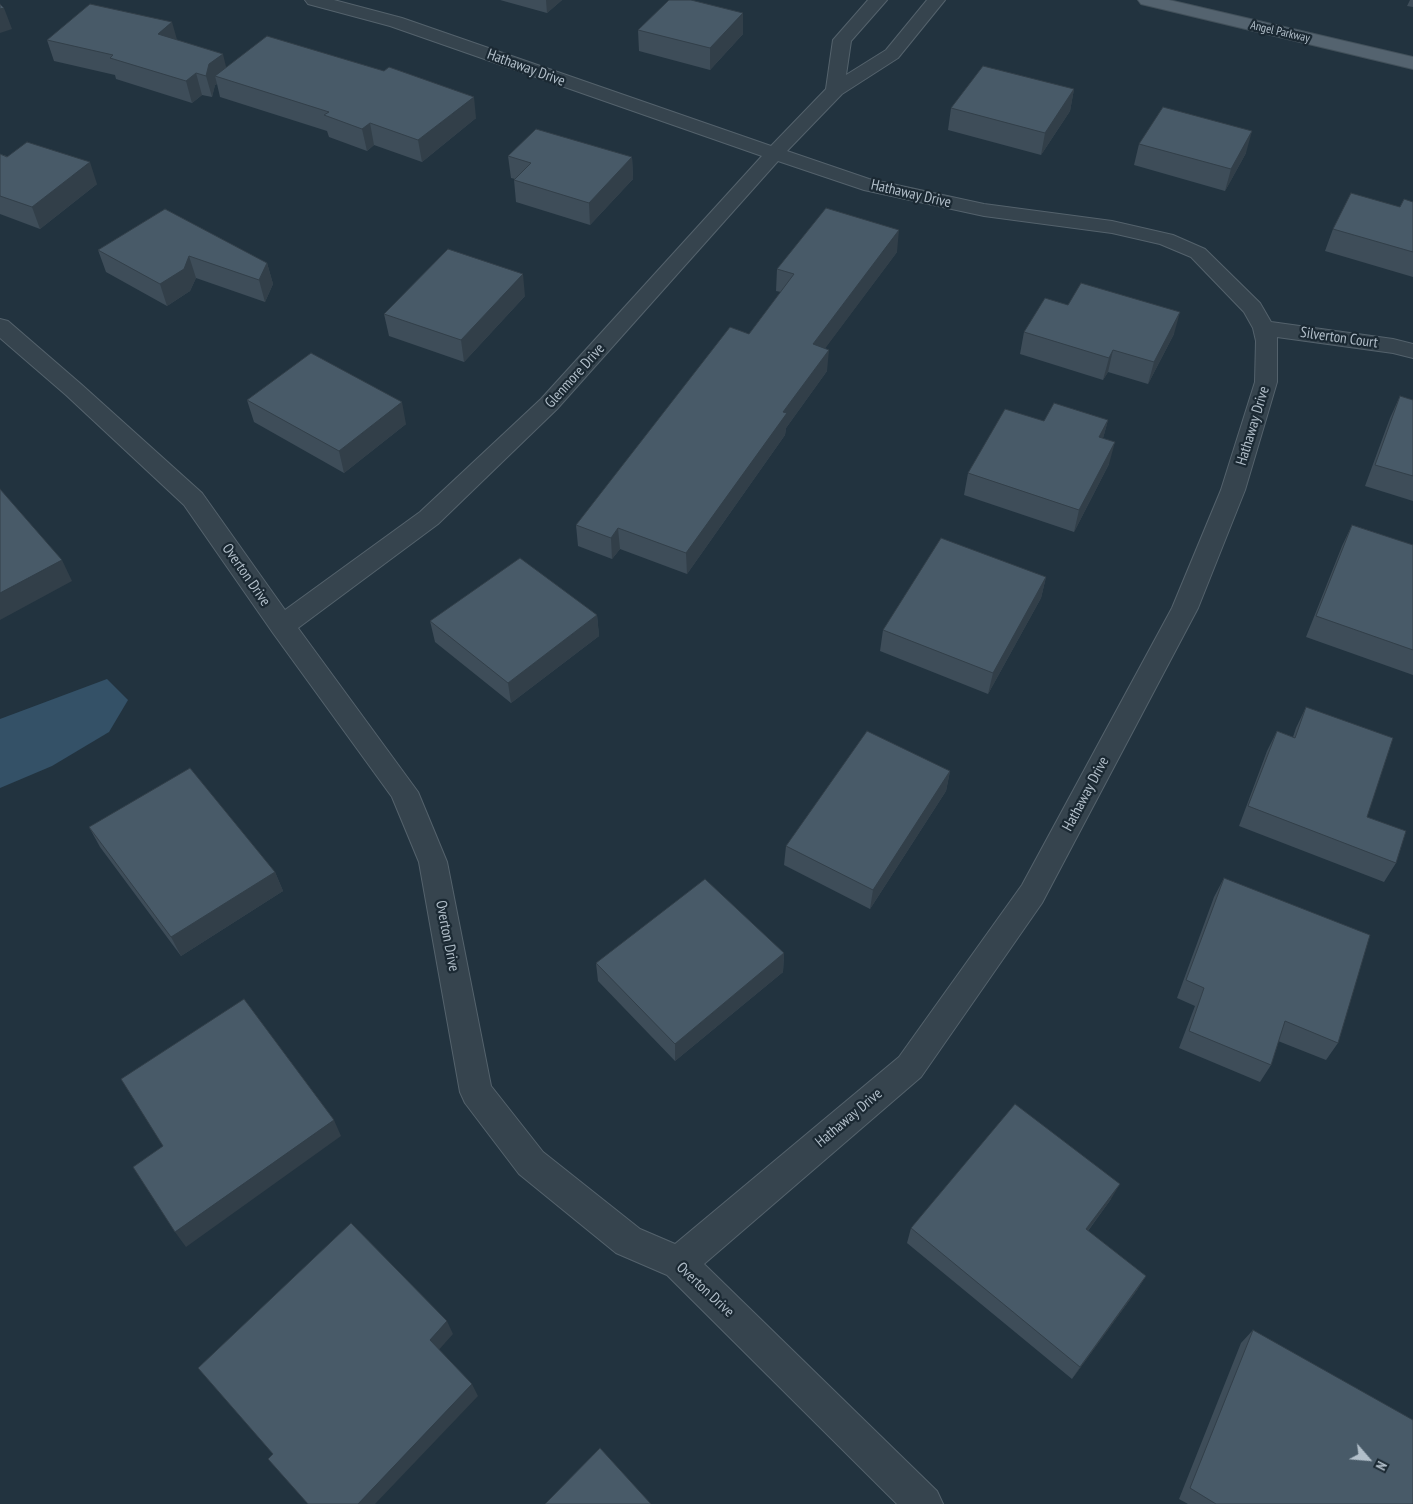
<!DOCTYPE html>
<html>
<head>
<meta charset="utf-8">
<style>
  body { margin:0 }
  #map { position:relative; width:1413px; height:1504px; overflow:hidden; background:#22333f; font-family:"PT Sans Narrow",sans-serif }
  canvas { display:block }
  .north { position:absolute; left:1343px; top:1434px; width:50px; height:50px; -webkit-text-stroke:4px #1b2933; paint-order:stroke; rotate:117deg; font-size:14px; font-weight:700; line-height:20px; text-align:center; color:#b2bfca }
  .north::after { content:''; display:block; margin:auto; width:18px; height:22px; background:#b2bfca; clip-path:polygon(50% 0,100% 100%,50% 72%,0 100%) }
</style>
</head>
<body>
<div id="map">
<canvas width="1413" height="1504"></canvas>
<div class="north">N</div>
</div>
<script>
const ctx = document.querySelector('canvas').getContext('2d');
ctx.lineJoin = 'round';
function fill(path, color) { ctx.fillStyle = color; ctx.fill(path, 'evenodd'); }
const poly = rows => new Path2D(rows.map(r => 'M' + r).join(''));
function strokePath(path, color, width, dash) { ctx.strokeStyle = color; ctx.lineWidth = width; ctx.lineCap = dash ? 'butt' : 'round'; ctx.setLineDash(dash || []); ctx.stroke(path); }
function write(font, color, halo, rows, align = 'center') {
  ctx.font = font + ' "PT Sans Narrow",sans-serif'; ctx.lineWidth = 4.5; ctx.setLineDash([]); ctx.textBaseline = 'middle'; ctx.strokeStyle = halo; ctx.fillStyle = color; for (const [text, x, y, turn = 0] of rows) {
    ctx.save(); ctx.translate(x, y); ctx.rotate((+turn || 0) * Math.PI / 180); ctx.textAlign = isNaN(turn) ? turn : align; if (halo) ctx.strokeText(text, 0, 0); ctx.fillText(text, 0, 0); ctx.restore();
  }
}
const water = poly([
  [107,679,128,700,109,732,52,766,0,788,0,719]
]);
const minor = poly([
  [305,0,334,0,402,18,771,146,826,89,833,40,868,0,887,0,851,41,846,75,886,50,927,0,945,0,898,58,842,94,787,151,869,179,984,204,1112,221,1173,235,1205,249,1260,303,1271,322,1393,339,1413,344,1413,358,1393,353,1277,337,1277,382,1245,490,1198,608,1042,903,921,1077,704,1264,937,1491,943,1504,897,1504,667,1275,616,1253,519,1174,465,1103,460,1092,419,862,392,797,273,633,184,505,66,395,0,338,0,319,8,321,82,385,202,493,285,610,420,512,541,399,762,156,390,26,308,4,305,0],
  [778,161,864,190,984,216,1112,233,1160,244,1191,257,1244,312,1253,328,1256,341,1255,382,1221,490,1172,608,1022,885,899,1057,675,1244,640,1229,543,1152,491,1086,447,862,418,792,298,628,438,524,557,409,778,161]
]);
const major = poly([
  [1138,0,1169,0,1413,57,1413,69,1141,4,1138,0]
]);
const wall = poly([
  [500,0,562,0,547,13],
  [1410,0,1413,0,1413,7,1407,6],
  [638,30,743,34,710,70,639,51],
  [47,40,177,40,226,67,476,118,422,162,374,145,367,151,329,137,327,131,220,97,217,84,215,85,212,97,202,95,192,103,116,79,115,75,54,61],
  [1074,89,1070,111,1041,155,948,130,951,108],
  [1139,144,1246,153,1225,191,1134,165],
  [0,154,97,184,40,229,0,214],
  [508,156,632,157,633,179,590,225,516,202,514,180,515,179,511,178],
  [1413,202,1413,277,1325,251,1333,229,1400,207],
  [165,209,267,263,273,284,265,302,196,278,190,291,167,306,106,272,98,250],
  [897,252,825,348,827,371,786,428,785,435,687,574,620,549,612,559,578,546,576,525,749,334,781,292,776,291,777,269],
  [525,296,464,362,389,336,384,314],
  [1068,305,1174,334,1148,384,1108,372,1103,380,1020,354,1024,332],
  [1400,396,1413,400,1413,501,1365,486,1390,418],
  [247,400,406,424,344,473,254,422],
  [1108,420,1103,438,1109,464,1074,532,964,495,968,473,1044,421],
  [1352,525,1413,545,1413,675,1306,637,1342,546],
  [1046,577,1041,598,988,694,880,651,883,630],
  [597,615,599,636,511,703,435,642,430,621],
  [1306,707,1367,817,1396,863,1384,882,1239,826,1267,751,1277,731,1293,737,1296,728],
  [950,771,946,791,870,909,784,865,786,846],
  [89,827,275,872,283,891,181,956,100,847],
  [1224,878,1338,1043,1326,1060,1278,1041,1271,1065,1260,1082,1179,1048,1195,1006,1177,998,1214,897],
  [784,953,783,972,675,1061,598,981,596,963],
  [1111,1199,1088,1231,1146,1276,1137,1290,1072,1379,907,1243,911,1228],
  [1253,1330,1413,1504,1188,1504,1179,1499,1241,1343]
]);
const shadedWall = poly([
  [546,0,562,0,547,13],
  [4,8,12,29,0,33,0,9],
  [743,13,743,34,710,70,710,48],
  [172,22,178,43,158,34],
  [223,54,228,75,215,76,217,84,215,85,212,97,206,76,209,64],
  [196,73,202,95,192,103,186,81],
  [1074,89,1070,111,1041,155,1045,133],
  [474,97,476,118,422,162,418,140],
  [370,123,374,145,367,151,362,129],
  [1252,131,1246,153,1225,191,1231,169],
  [632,157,633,179,590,225,589,203],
  [90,162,97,184,40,229,32,207],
  [899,230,897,252,812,366,813,344],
  [189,256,196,278,190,291,167,306,160,284],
  [267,263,273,284,265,302,259,280],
  [523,274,525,296,464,362,461,340],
  [1180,312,1174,334,1148,384,1154,362],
  [829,350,827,371,786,428,785,435,687,574,686,553,783,412],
  [1113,350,1108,372,1103,380,1109,358],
  [402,402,406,424,344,473,339,451],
  [1108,420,1102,442,1099,437],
  [1115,442,1109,464,1074,532,1079,510],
  [618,528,620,549,612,559,611,538],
  [62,560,72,581,0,620,0,593],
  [1046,577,1041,598,988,694,993,673],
  [597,615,599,636,511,703,508,683],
  [950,771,946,791,870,909,873,890],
  [275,872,283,891,181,956,171,937],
  [784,953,783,972,675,1061,675,1044],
  [334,1120,341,1136,186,1247,175,1232],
  [1120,1184,1111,1199,1078,1244,1086,1229],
  [1146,1276,1137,1290,1072,1379,1080,1367],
  [447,1321,453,1334,436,1353,430,1340],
  [472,1384,478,1396,375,1504,358,1504]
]);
const building = poly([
  [669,0,691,0,743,13,710,48,638,30,669,0],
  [0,4,4,8,0,9,0,4],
  [90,4,172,22,158,34,223,54,209,64,206,76,196,73,186,81,110,58,113,55,47,40,90,4],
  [267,36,384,71,389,67,474,97,418,140,370,123,362,129,324,115,329,112,215,76,267,36],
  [983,66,1074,89,1045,133,951,108,983,66],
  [1163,107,1252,131,1231,169,1139,144,1163,107],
  [536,129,632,157,589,203,514,180,531,163,508,156,536,129],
  [27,142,90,162,32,207,0,196,0,154,7,157,27,142],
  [1351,193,1400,207,1404,199,1413,202,1413,252,1333,229,1351,193],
  [826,208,899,230,813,344,829,350,783,412,787,413,686,553,618,528,611,538,576,525,730,327,749,334,794,274,777,269,826,208],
  [165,209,267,263,259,280,189,256,184,269,160,284,98,250,165,209],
  [448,249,523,274,461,340,384,314,448,249],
  [1081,283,1180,312,1154,362,1113,350,1109,358,1024,332,1045,298,1068,305,1081,283],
  [311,353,402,402,339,451,247,400,311,353],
  [1400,396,1413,400,1413,476,1375,465,1400,396],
  [1054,403,1108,420,1099,437,1115,442,1079,510,968,473,1005,409,1044,421,1054,403],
  [0,489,62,560,0,593,0,489],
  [1352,525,1413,545,1413,650,1316,616,1352,525],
  [941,538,1046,577,993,673,883,630,941,538],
  [520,558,597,615,508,683,430,621,520,558],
  [1306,707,1393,738,1367,817,1406,831,1396,863,1248,806,1277,731,1295,738,1306,707],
  [867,731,950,771,873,890,786,846,867,731],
  [190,768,275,872,171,937,89,827,190,768],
  [1224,878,1370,935,1338,1043,1285,1021,1271,1065,1189,1031,1204,988,1186,980,1224,878],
  [705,879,784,953,675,1044,596,963,705,879],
  [244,999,334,1120,175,1232,133,1167,163,1146,121,1079,244,999],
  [1015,1104,1120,1184,1086,1229,1146,1276,1080,1367,911,1228,1015,1104],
  [351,1223,447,1321,430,1340,472,1384,358,1504,308,1504,268,1459,273,1454,198,1368,351,1223],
  [1253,1330,1413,1420,1413,1504,1216,1504,1190,1488,1253,1330],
  [600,1448,651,1504,545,1504,600,1448]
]);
const farStreetnames = [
  ["Angel Parkway",1280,32,13]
];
const streetNames = [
  ["Hathaway Drive",526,68,20],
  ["Hathaway Drive",911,194,13],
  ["Silverton Court",1339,338,8],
  ["Glenmore Drive",575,376,-48],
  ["Hathaway Drive",1253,426,-73],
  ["Overton Drive",246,575,55],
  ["Hathaway Drive",1086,794,-62],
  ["Overton Drive",447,936,79],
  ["Hathaway Drive",849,1118,-40],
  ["Overton Drive",705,1290,43]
];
fill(water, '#345167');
strokePath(minor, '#54626c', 2);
strokePath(major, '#42505a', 2);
fill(minor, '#36444e');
fill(major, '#54636f');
fill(wall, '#3e4d59');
fill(shadedWall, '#323f49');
fill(building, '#485a68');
strokePath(building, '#323f49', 1);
write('12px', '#b2bfca', '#1b2933', farStreetnames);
write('15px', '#b2bfca', '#1b2933', streetNames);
</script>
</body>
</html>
